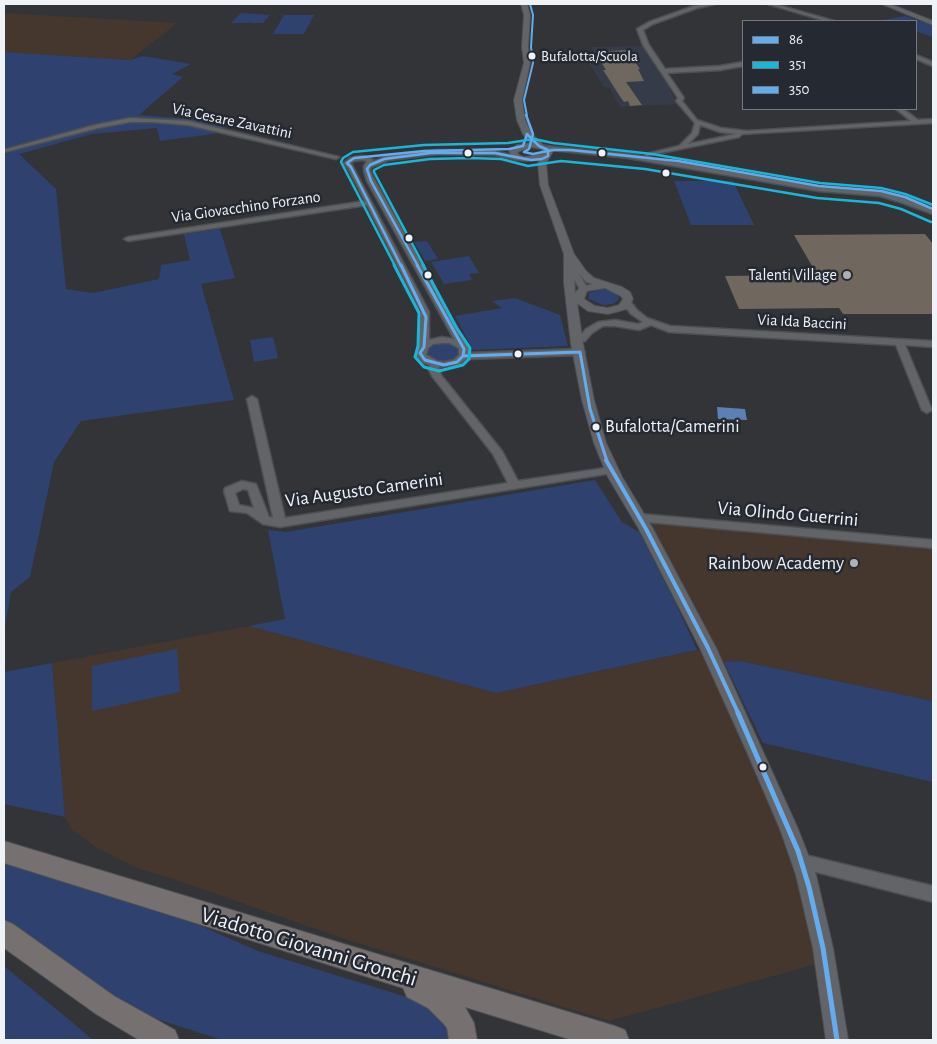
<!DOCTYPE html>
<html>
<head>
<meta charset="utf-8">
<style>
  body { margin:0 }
  #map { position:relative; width:937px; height:1044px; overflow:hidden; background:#323438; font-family:"Alegreya Sans",sans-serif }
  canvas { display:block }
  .frame { position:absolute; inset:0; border:5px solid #eff2f7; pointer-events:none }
  .legend { position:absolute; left:742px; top:20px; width:175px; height:90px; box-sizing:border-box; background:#252931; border:1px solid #767980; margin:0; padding:6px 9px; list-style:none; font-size:15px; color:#eff2f7 }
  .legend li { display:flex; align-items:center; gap:10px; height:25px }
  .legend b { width:25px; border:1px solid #767980 }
</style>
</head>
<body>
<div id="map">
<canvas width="937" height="1044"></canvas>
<div class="frame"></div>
<ul class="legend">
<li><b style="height:6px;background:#63acef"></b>86</li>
<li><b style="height:6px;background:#1ab6d8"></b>351</li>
<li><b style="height:6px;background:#60acee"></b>350</li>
</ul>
</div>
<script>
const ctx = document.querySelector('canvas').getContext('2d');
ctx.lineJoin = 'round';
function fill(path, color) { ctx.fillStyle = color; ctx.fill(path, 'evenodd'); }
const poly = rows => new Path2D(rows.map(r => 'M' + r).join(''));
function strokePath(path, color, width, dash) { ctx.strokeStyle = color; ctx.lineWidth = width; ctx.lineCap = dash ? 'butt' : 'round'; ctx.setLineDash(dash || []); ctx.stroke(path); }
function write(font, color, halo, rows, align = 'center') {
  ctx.font = font + ' "Alegreya Sans",sans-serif'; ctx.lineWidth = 5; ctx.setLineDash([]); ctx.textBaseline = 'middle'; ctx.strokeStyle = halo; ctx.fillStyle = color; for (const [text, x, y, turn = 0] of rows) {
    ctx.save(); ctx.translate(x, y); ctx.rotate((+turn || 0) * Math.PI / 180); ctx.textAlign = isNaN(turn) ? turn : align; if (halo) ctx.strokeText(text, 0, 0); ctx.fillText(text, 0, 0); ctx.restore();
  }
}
const commercial = poly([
  [4,13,177,23,130,60,4,52],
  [644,521,933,546,933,701,740,661,718,662],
  [249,626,496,693,703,649,799,874,817,964,609,1021,345,939,173,879,139,869,97,848,72,830,65,817,52,663]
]);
const built = poly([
  [642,46,669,85,670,90,678,104,620,107,609,87,604,87,582,52,594,52,591,47]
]);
const green = poly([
  [241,13,257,14,270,15,263,23,249,23,251,20,248,23,231,23],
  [284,15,314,15,304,34,273,34],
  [905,16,933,26,933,37,916,31,916,21,882,20],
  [4,52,130,60,143,56,191,64,172,74,183,77,139,115,191,119,227,127,213,134,160,141,157,128,92,134,19,154,56,189,66,289,93,293,159,279,161,265,190,260,184,234,220,229,235,278,201,284,234,400,81,421,54,462,30,577,11,592,4,632],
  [733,181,754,225,691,225,674,181],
  [427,241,438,259,425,261,414,242],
  [469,256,479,273,469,274,472,280,444,284,431,262],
  [603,289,616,293,619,298,618,300,613,304,603,305,589,299,589,293],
  [515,298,560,315,568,346,473,350,455,316,502,308,492,301],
  [273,337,278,358,254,362,250,340],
  [444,343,454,345,459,350,459,353,455,359,439,362,426,355,426,350,431,345],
  [595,480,622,522,639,532,673,598,697,650,496,693,249,626,285,619,268,530,286,532],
  [177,649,180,692,92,711,92,666],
  [740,661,933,701,933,782,763,743,724,662],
  [52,663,65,817,4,804,4,672],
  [4,863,201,926,258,951,426,1003,456,1034,455,1040,222,1040,147,1016,119,1002,4,918],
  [4,966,73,1023,93,1040,4,1040]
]);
const water = poly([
  [717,407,745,409,747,420,718,419]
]);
const building = poly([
  [627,50,640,69,638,69,644,81,626,82,642,105,630,106,628,101,624,102,621,98,603,70,606,70,597,56,612,56,608,51],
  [925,234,933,244,933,314,843,314,839,308,739,309,725,276,798,275,796,271,815,271,794,235]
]);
const minor = poly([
  [706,4,715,4,697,8,653,24,643,30,649,45,665,69,720,66,743,62,743,66,720,70,667,73,684,98,682,101,697,120,721,128,747,131,911,121,896,109,903,109,918,120,933,119,933,123,742,134,739,137,646,156,646,154,679,146,692,133,695,123,676,101,678,98,643,45,637,29,649,22,694,6,706,4],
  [700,125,720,132,736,134,688,144,698,134,700,125],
  [768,4,774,4,834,21,826,21,768,4],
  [916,55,933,62,933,66,916,59,916,55],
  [130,118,188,121,339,157,336,159,188,125,153,122,130,122,98,128,4,152,4,150,95,125,130,118],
  [545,146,628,154,819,187,880,192,906,198,933,209,933,214,900,202,880,196,819,191,628,158,543,149,543,147,545,146],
  [438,150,495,151,521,158,518,160,495,155,438,154,389,160,371,167,370,171,375,181,469,349,468,353,580,349,585,352,580,355,466,359,460,364,439,367,441,375,502,451,518,481,612,467,617,470,612,473,280,527,263,524,247,513,230,511,224,491,225,488,242,481,256,484,269,517,273,518,247,399,252,396,257,399,285,518,508,483,493,454,432,376,429,370,430,365,424,363,416,355,419,347,421,312,367,205,128,241,124,239,128,237,365,201,348,168,344,163,350,158,362,156,372,159,373,161,388,156,438,150],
  [362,160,367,161,364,166,364,171,367,181,454,339,442,337,429,340,429,312,351,163,354,161,362,160],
  [442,343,449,343,459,348,459,355,454,360,444,362,437,361,426,355,428,348,433,344,442,343],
  [243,489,248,490,254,508,239,505,235,493,243,489],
  [565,260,571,260,588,289,587,291,581,291,564,262,565,260],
  [627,300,630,301,637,310,647,318,670,326,933,341,933,347,905,345,932,410,927,413,922,410,896,345,669,332,651,325,639,330,615,326,603,326,592,333,585,341,579,341,578,339,586,329,598,322,615,320,638,324,643,322,631,314,624,305,623,303,627,300],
  [640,514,933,540,933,548,636,521,634,518,636,515,640,514],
  [801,854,933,886,933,902,801,868,796,866,793,861,796,856,801,854]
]);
const tertiary = poly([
  [521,4,527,4,530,15,528,47,530,63,522,100,525,120,531,133,542,144,553,151,546,163,548,185,574,254,586,271,594,278,622,287,630,292,633,299,627,309,608,314,588,311,577,303,583,344,594,400,606,443,622,477,653,529,716,648,798,829,816,875,833,948,848,1040,826,1040,813,948,796,875,780,829,747,752,700,648,639,529,608,477,594,443,582,400,571,344,564,283,564,254,540,185,538,163,540,160,524,161,513,159,509,151,517,145,531,143,523,134,517,120,514,100,524,63,522,47,524,15,521,4],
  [531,147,541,149,545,154,524,157,519,155,517,152,531,147],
  [574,268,586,282,593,284,580,287,575,293,574,268],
  [605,288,621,296,623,299,619,305,608,308,595,306,584,299,587,291,605,288],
  [882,4,890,4,933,21,933,25,882,4]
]);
const primary = poly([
  [4,841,615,1026,625,1030,629,1040,572,1040,465,1007,474,1023,477,1040,449,1040,447,1028,443,1023,428,1008,407,997,403,988,4,863,4,841],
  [4,920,13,924,114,996,175,1030,179,1040,139,1040,96,1014,4,948,4,920]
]);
const bus1Far3 = poly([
  [401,266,351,167,347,163,354,158,424,151,509,149,523,146,527,134,539,146,548,150,548,156,542,159,531,160,495,153,430,153,384,159,370,165,367,169,371,181,418,266]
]);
const bus1Far2 = poly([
  [401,265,426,317,424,347,420,353,425,360,444,365,457,362,463,356,464,349,417,265],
  [580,352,590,409,607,461],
  [463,356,580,352]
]);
const bus1Far1 = poly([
  [606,460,646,529,708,648,739,715]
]);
const bus1 = poly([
  [738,713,798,851,809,887,823,948,837,1040]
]);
const bus2Far1 = poly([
  [395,266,341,162,343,158,353,152,424,145,508,143,534,139,553,143,652,154,820,183,881,188,905,194,933,205],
  [424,266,374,172,374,170,384,165,430,159,470,158,501,159,528,166,561,161,645,169,817,198,879,203,901,209,931,222]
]);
const bus2 = poly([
  [394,265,419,313,418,346,415,357,424,367,439,371,463,365,469,359,470,348,456,327,423,265]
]);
const bus3Far1 = poly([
  [527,116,524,100,533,63,531,47,533,15,530,4]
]);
const bus3 = poly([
  [526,115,533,134,529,149,524,152,533,154,553,150,571,150,678,161,819,186,881,191,905,197,933,209]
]);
const markers = [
  [532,56,4.5,"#eff2f7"],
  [468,153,4.5,"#eff2f7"],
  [602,153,4.5,"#eff2f7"],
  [666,173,4.5,"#eff2f7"],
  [409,238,4.5,"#eff2f7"],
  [428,275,4.5,"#eff2f7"],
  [847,275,5,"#adb0b4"],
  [518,354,4.5,"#eff2f7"],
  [596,427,4.5,"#eff2f7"],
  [854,563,5,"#adb0b4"],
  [763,767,4.5,"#eff2f7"]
];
const farBusnames = [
  ["Bufalotta/Scuola",541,56]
];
const farStreetnames = [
  ["Via Cesare Zavattini",232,121,12],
  ["Via Giovacchino Forzano",246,207,-8],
  ["Via Ida Baccini",802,322,3]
];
const farPoinames = [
  ["Talenti Village",837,275]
];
const busNames = [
  ["Bufalotta/Camerini",605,427]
];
const streetNames = [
  ["Via Augusto Camerini",364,490,-8],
  ["Via Olindo Guerrini",788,514,5]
];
const poiNames = [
  ["Rainbow Academy",844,563]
];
const nearStreetnames = [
  ["Viadotto Giovanni Gronchi",309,947,17]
];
fill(commercial, '#45372e');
fill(built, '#353b48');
fill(green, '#2f416e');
fill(water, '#5c80b1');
fill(building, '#70685f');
strokePath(minor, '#4d5053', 3);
strokePath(tertiary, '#4d5053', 2);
strokePath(primary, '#4d5053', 2);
fill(minor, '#626468');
fill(tertiary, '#626468');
fill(primary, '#767071');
strokePath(bus1Far3, '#63acef', 2.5);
strokePath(bus1Far2, '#63acef', 3);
strokePath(bus1Far1, '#63acef', 4);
strokePath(bus1, '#63acef', 5);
strokePath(bus2Far1, '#1ab6d8', 2.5);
strokePath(bus2, '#1ab6d8', 3);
strokePath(bus3Far1, '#60acee', 2);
strokePath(bus3, '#60acee', 2.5);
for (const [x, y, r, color] of markers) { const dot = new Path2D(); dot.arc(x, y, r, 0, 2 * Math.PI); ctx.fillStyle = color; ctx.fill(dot); strokePath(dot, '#252931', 2); }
write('15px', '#eff2f7', '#252931', farBusnames, 'left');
write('16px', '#eff2f7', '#252931', farStreetnames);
write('16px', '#eff2f7', '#252931', farPoinames, 'right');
write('18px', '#eff2f7', '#252931', busNames, 'left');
write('19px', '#eff2f7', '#252931', streetNames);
write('19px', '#eff2f7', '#252931', poiNames, 'right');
write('22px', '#eff2f7', '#252931', nearStreetnames);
</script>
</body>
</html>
